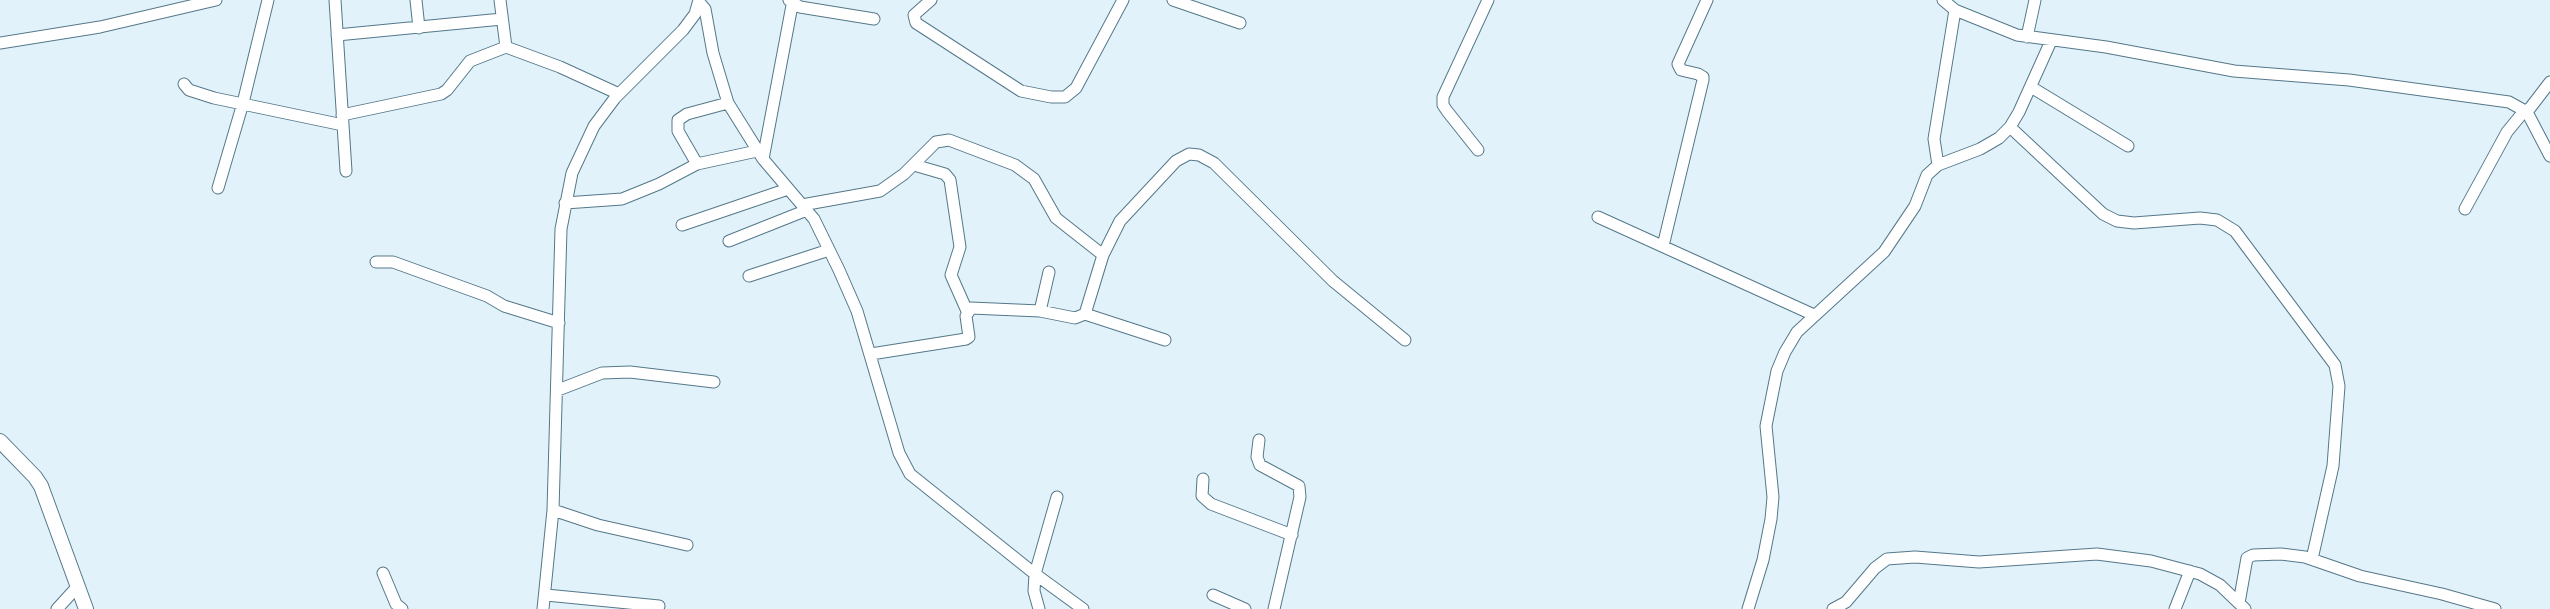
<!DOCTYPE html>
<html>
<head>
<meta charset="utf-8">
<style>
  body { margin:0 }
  canvas { display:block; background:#e2f2fa }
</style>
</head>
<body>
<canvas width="2550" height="609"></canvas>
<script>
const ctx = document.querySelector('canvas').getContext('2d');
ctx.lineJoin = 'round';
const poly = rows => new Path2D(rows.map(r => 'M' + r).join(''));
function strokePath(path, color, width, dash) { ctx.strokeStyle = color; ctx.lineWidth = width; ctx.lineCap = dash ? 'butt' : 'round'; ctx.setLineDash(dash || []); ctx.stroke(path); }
const minor = poly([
  [335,0,346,171],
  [416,0,419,28],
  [500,0,506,47,560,67,619,94],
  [789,0,800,7,874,19],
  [931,0,914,15,916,23,1021,91,1051,97,1065,97,1076,88,1123,0],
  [1173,0,1240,23],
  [1943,0,1955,10,2017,35,2106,47,2234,71,2349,80,2509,102,2527,112,2550,156],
  [699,2,705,9,713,53,728,103,763,159,814,219,839,270,857,311,899,453,910,474,1035,574,1083,609],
  [337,35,502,19],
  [2027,37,2035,0],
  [0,43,100,27,216,0],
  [184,84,189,90,214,98,343,125],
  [2031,87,2128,146],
  [2527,112,2550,82],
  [342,115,441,94,447,90,470,61,506,47],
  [2010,127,2103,214,2117,221,2134,223,2200,218,2217,220,2235,231,2335,365,2339,386,2333,466,2312,559],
  [1478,150,1447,111,1443,105,1443,97,1488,0],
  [763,159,793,0],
  [697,164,678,131,678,120,687,114,728,103],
  [914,165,945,174,950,180,960,247,951,275,967,311],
  [1938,165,1934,139,1955,10],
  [218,188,243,103,268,0],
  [565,203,622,199,659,184,697,164,757,151],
  [802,205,880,191,904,174,936,142,949,140,1015,165,1034,179,1056,218,1103,255],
  [2465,209,2507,132,2525,110],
  [1598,217,1814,315],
  [682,225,788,189],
  [729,241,807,210],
  [1663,246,1703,80,1703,77,1698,74,1681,70,1678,64,1707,0],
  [376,262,393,262,487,296,504,306,559,323],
  [749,276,829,250],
  [1040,311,1049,272],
  [1085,314,1165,340],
  [871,354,966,339,969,337,966,316,971,308,1040,311,1075,318,1085,314,1103,255,1120,221,1176,161,1189,154,1199,155,1214,163,1333,281,1405,340],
  [558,390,602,373,630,372,714,382],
  [1259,440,1257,457,1260,465,1299,486,1300,497,1274,609],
  [1203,479,1202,496,1211,504,1292,535],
  [553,510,598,525,687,545],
  [383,573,396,604,402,609],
  [546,595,659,606],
  [1213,595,1245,609],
  [2239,603,2247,558,2253,555,2281,554,2305,557,2360,576,2442,594,2495,609],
  [57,609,78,586],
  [543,609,553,510,561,229,572,173,594,126,615,98,683,30,695,14,699,0],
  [1039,609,1034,591,1035,574,1057,497],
  [1748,609,1763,560,1771,519,1773,497,1766,426,1777,371,1785,352,1797,332,1884,252,1915,206,1927,175,1938,165,1980,149,1999,138,2010,127,2019,112,2051,41],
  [1833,609,1846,602,1875,568,1887,559,1915,557,1979,562,2097,554,2151,561,2200,574,2220,585,2245,609],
  [2175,609,2190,571]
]);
const tertiary = poly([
  [0,441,35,477,41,486,86,609]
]);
strokePath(minor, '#54788a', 13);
strokePath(tertiary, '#54788a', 16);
strokePath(minor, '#fff', 11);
strokePath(tertiary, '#fff', 14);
</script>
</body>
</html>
